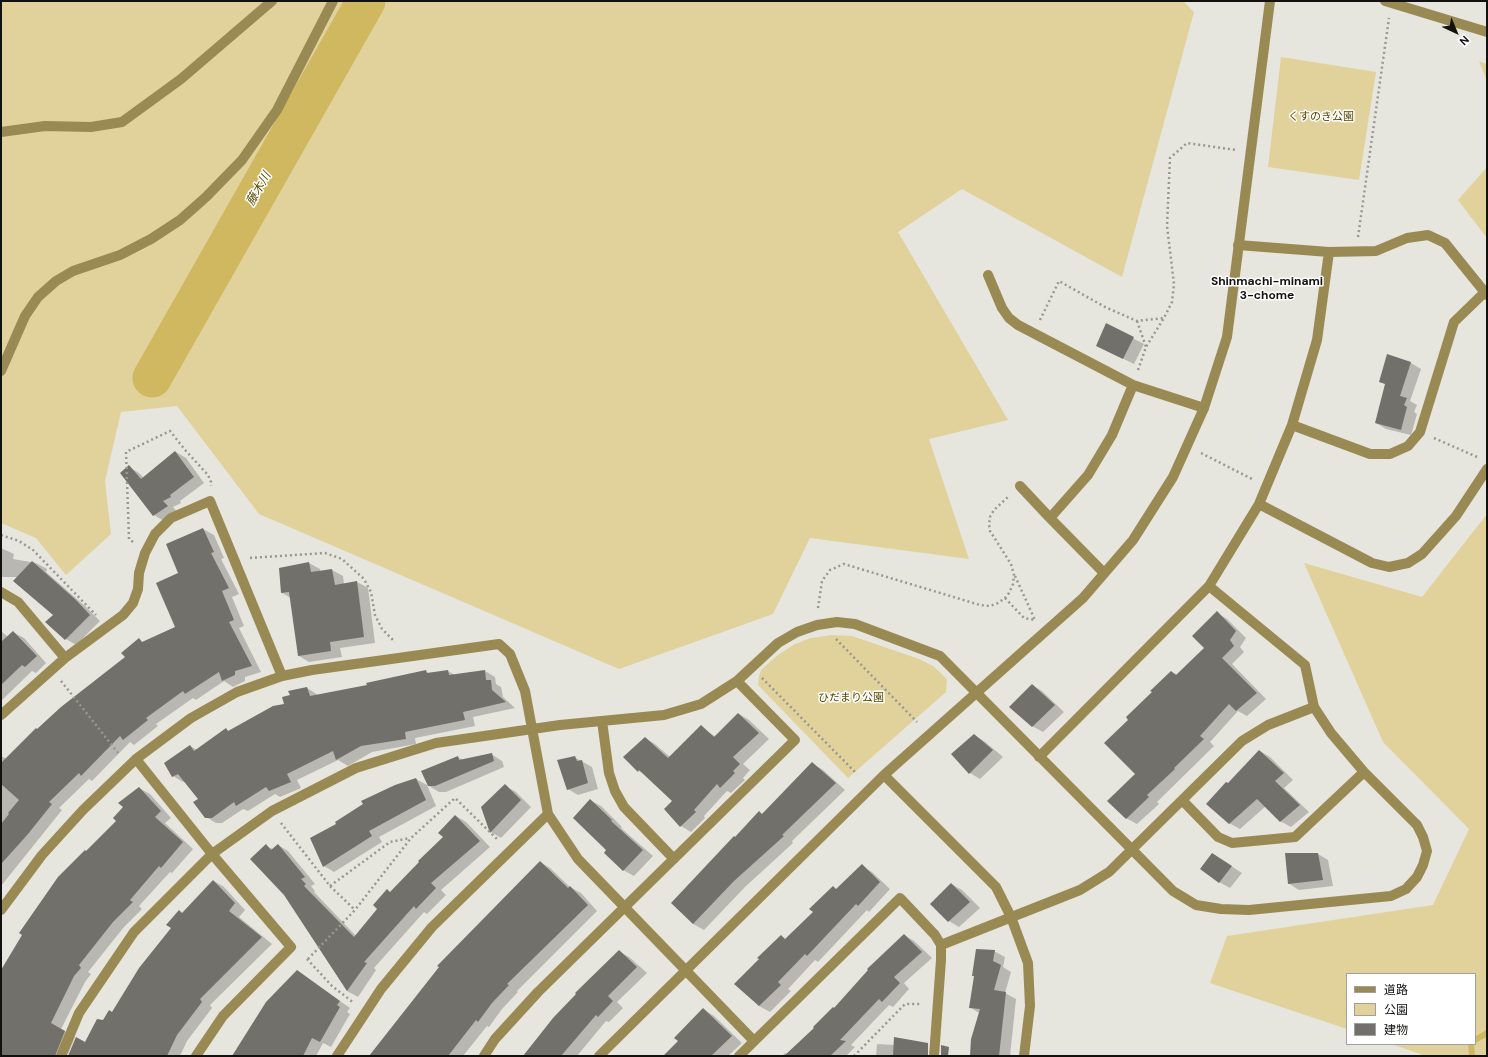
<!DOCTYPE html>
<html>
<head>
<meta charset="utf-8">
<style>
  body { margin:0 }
  #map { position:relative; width:1488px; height:1057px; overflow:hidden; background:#e6e5de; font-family:"DM Sans","Noto Sans JP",sans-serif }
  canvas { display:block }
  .frame { position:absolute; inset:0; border:2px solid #12110f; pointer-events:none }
  .legend { position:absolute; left:1346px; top:973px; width:130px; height:72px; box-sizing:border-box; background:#fff; border:1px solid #a0a09f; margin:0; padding:5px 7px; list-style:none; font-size:12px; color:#12110f }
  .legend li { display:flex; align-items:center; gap:8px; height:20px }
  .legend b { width:20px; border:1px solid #a0a09f }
  .north { position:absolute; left:1436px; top:12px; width:40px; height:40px; -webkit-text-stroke:3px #fff; paint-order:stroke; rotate:136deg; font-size:11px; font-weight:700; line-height:16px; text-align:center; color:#12110f }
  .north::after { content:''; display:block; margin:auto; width:14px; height:18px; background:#12110f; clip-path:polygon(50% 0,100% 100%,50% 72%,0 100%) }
</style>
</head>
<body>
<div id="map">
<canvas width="1488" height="1057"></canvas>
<div class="frame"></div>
<ul class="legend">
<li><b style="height:5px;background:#998952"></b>道路</li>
<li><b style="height:11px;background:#e1d29c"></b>公園</li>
<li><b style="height:11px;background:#71706a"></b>建物</li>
</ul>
<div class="north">N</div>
</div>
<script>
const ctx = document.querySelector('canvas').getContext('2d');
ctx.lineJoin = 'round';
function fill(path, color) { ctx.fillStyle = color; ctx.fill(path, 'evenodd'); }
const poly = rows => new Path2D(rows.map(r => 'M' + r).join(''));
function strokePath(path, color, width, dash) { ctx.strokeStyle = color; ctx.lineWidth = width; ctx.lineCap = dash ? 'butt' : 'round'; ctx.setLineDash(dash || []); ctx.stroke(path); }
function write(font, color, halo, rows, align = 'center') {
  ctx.font = font + ' "DM Sans","Noto Sans JP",sans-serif'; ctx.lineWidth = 3; ctx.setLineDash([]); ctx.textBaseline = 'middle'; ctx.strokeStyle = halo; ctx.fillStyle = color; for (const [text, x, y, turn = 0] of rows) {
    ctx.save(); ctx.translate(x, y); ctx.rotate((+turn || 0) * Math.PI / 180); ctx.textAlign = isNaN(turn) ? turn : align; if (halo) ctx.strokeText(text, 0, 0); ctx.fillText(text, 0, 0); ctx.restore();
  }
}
const green = poly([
  [1,1,1183,1,1194,12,1122,277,962,189,898,232,1008,420,929,439,969,559,810,538,773,614,619,669,259,514,177,406,121,412,105,481,111,534,66,575,36,538,1,523],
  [1281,57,1376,72,1359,180,1268,167],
  [1479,61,1487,64,1487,81],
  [1487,167,1487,238,1458,200],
  [1487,514,1487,1056,1426,1056,1391,1044,1475,1044,1475,974,1347,974,1347,1029,1210,983,1227,936,1433,905,1469,829,1383,742,1304,563,1422,597],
  [832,635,852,636,919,659,933,666,947,679,946,692,848,778,758,685,759,676,761,670,778,655,795,644,811,638]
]);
const shadow = poly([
  [1107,325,1144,344,1134,364,1107,351],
  [1388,356,1411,363,1421,369,1410,401,1417,405,1414,412,1417,414,1411,435,1386,429,1376,423,1386,385],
  [176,452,186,458,204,483,180,501,181,503,173,507,177,512,164,521,154,515,129,467,139,473,144,478],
  [203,529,214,535,224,558,221,559,239,594,232,597,244,626,239,628,261,672,245,677,245,681,233,687,224,681,196,700,193,698,156,724,158,726,134,745,130,742,92,781,89,779,59,808,62,810,1,886,1,756,7,759,38,730,126,657,139,640,144,643,176,627,179,573],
  [1,548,14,554,13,559,36,563,47,569,46,572,86,607,100,621,76,645,66,639,55,615,18,577,3,577,1,576],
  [309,563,320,569,320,572,332,570,343,576,344,584,357,582,368,588,375,643,340,648,342,657,309,662,299,656,291,598,282,593,280,568],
  [1217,613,1227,619,1246,638,1240,647,1244,652,1232,664,1266,699,1247,716,1238,711,1210,742,1214,746,1157,802,1159,804,1137,824,1126,818,1136,774,1130,720,1171,672,1178,675,1205,648],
  [1,631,8,637,13,632,24,638,46,663,36,673,32,671,1,701],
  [448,671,455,675,485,671,495,677,496,684,501,687,503,697,515,708,473,717,475,726,415,738,416,744,372,752,348,766,338,760,297,780,301,788,280,797,275,794,248,811,243,809,222,823,216,823,206,817,199,799,185,781,183,782,173,776,190,746,197,750,226,730,229,731,285,705,291,696,307,688,318,695,368,686,426,672,429,673],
  [1032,685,1042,691,1064,712,1043,732,1032,726],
  [739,714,749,720,769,739,743,764,750,770,743,778,745,780,731,793,727,791,704,816,705,818,691,832,681,826,674,801,646,775,639,771,645,738,655,744,670,757,701,727,716,737],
  [974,735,984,741,1003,757,980,779,970,773,953,754],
  [1260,751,1270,757,1293,780,1284,788,1309,812,1291,827,1280,821,1266,806,1240,829,1229,823],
  [491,754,502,761,504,767,446,792,439,792,429,786,458,757,463,760],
  [574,757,592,767,598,789,578,795,568,789],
  [813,764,823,770,845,790,792,841,793,843,745,887,704,930,693,924,673,903],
  [416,779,427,785,436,806,379,837,382,842,334,872,324,866],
  [505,786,516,792,531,807,501,838,491,832,482,807],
  [139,788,150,794,171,818,165,823,193,849,172,873,170,872,139,906,142,909,124,927,88,972,91,974,85,982,61,1029,75,1037,68,1054,60,1050,58,1056,1,1056,1,972,87,852,117,821],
  [590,800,601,806,622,827,621,828,653,856,634,876,623,870],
  [456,816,466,822,490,847,441,890,446,895,427,914,424,912,374,968,376,970,358,997,347,991,285,895,266,846,273,849,278,845,288,851,315,884,311,886,315,891,314,892,356,936,391,893,444,837],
  [1318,854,1328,860,1333,886,1299,890,1288,883],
  [1222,860,1242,873,1230,888,1219,882],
  [540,862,550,868,570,887,581,893,597,911,517,991,518,992,502,1009,489,1027,487,1026,463,1056,374,1056],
  [862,866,872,872,890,889,869,912,867,910,818,962,815,960,788,989,791,991,770,1012,759,1006,782,937,786,940,814,912,833,887,837,890],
  [214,881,224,887,245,910,239,917,272,944,210,1005,212,1008,187,1041,180,1056,69,1056,85,1043,113,1013,183,914],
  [951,884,962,890,980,908,959,927,949,921],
  [904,935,914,941,932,958,904,983,909,989,893,1007,889,1005,851,1045,855,1047,846,1056,782,1056,785,1053,788,1054,834,1009],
  [619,951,629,957,647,973,617,1002,623,1008,609,1022,606,1021,577,1056,524,1056],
  [994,951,1005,957,1003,967,1011,972,1005,993,1016,999,1010,1056,971,1056,979,1013,970,1007,975,977,973,976],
  [297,971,350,1008,347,1012,350,1014,331,1047,323,1043,316,1056,234,1056],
  [703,1009,714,1016,742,1043,728,1056,665,1056,679,1040],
  [877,1044,895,1045,927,1056,876,1056]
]);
const stream = poly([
  [1475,1040,1487,1033],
  [1471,1044,1472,1056]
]);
const river = poly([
  [152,378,366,1]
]);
const building = poly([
  [1106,323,1134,337,1123,359,1096,346],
  [1387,354,1411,362,1400,396,1407,398,1404,405,1407,407,1401,430,1375,423,1385,384,1379,382],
  [175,451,194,477,170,495,171,497,163,501,168,506,153,516,120,473,129,465,141,479],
  [203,528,214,552,211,553,229,588,222,591,234,620,229,622,252,666,235,671,235,675,222,681,219,672,185,694,183,691,146,718,148,720,123,740,120,736,81,776,79,773,49,802,52,804,28,834,1,864,1,824,9,814,8,813,19,800,1,784,1,763,36,728,37,729,61,707,125,657,121,653,139,638,142,642,175,627,156,583,178,573,166,544],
  [32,561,76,600,90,615,65,640,45,622,53,615,13,581],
  [309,562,311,572,332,569,335,585,357,581,364,637,330,642,331,651,298,656,289,592,281,593,279,568],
  [1217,611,1236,631,1230,640,1234,646,1222,658,1257,693,1236,711,1229,704,1200,736,1204,739,1174,768,1175,769,1147,795,1149,797,1126,819,1107,801,1135,774,1104,743,1128,720,1126,717,1152,692,1150,691,1171,671,1176,675,1204,648,1192,636],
  [13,631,37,656,25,667,22,665,1,685,1,642],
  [426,670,427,673,448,670,449,675,485,670,486,680,491,680,492,690,506,702,463,712,465,720,405,732,406,739,361,746,336,760,333,751,287,774,291,782,269,791,266,787,236,806,234,802,212,818,205,818,193,802,198,799,178,774,172,777,164,763,190,745,194,751,226,728,228,731,273,706,284,704,282,697,290,695,288,691,307,687,310,696,367,685,366,683],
  [1032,684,1055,705,1032,727,1009,707],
  [738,713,759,733,733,757,740,764,733,771,735,773,720,788,717,784,694,810,696,812,680,827,664,809,672,801,639,770,638,772,623,757,645,737,668,758,701,725,714,737],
  [974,734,993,750,969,774,951,754],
  [1259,750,1284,773,1275,781,1300,805,1280,822,1257,799,1229,824,1206,804,1226,782,1228,783],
  [492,753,494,761,435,786,428,786,421,771,458,756,459,760],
  [575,756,577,761,582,760,588,783,567,790,557,760],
  [812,762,836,783,782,835,784,836,734,881,693,924,671,903,734,836,735,837,759,811,762,814],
  [416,778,426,800,369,831,372,836,323,867,310,838,336,824,335,822,363,804,361,801,395,785],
  [505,784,521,800,490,833,481,807],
  [139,787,161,811,155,817,183,842,161,868,159,866,130,900,133,902,113,922,79,965,81,968,74,976,51,1023,65,1031,55,1056,1,1056,1,970,22,935,19,933,58,877,85,850,86,851,116,821,113,818,123,807,118,803],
  [590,799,612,820,611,821,643,850,623,871,604,853,606,850,573,818],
  [455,815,480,841,431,883,436,888,416,909,414,906,364,962,367,963,347,991,284,895,250,859,266,844,271,850,278,844,305,877,301,879,306,884,304,886,354,937,377,909,373,905,387,889,390,892,419,862,418,861,443,837,438,833],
  [1212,853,1232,866,1219,883,1200,869],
  [1285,853,1318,853,1323,880,1288,884],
  [540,861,568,888,570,886,588,905,507,984,509,985,492,1003,478,1022,476,1020,448,1056,369,1056,439,967,437,966],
  [862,864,880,882,858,906,856,904,807,956,805,954,778,982,781,985,759,1006,734,984,759,959,757,958,781,935,785,939,813,912,809,909,833,886,836,889],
  [213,880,235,903,229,911,262,937,200,999,202,1002,177,1035,167,1056,68,1056,76,1037,85,1042,97,1019,103,1020,109,1010,112,1012,139,968,171,928,166,925,179,910,182,913],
  [951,883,970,902,948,922,930,904],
  [904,934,922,952,894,977,900,983,882,1002,879,999,840,1040,846,1041,830,1056,784,1056,814,1028,813,1027,833,1007,834,1008,868,970,867,969],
  [976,949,995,950,993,961,1001,965,994,990,1006,992,999,1056,970,1056,971,1039,980,1009,969,1008,974,976,972,976],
  [619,950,637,967,608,996,613,1001,598,1017,596,1015,561,1056,523,1056,553,1018,576,994,575,993],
  [297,970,340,1001,337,1005,340,1007,320,1042,312,1038,303,1056,232,1056,266,1002],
  [703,1008,732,1036,711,1056,663,1056,678,1041,674,1038],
  [894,1037,928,1043,928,1056,893,1056],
  [941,1045,949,1047,948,1056,941,1056]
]);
const path = poly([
  [1358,237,1389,18],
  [1040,320,1059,281,1105,307,1137,321,1164,318],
  [1137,321,1146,347],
  [1138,370,1146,347,1164,318,1172,302,1174,284,1167,226,1170,158,1187,143,1236,150],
  [1434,438,1477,457],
  [1201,453,1254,480],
  [1,535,19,541,33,550,96,615],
  [133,542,129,539,126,452,170,431,186,451,208,475,211,482,211,486],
  [250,558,325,553,342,559,364,579,371,592,375,615,382,629,395,642],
  [1015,576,1035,620],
  [1005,598,1024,618,1035,620],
  [818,608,822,581,830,570,844,564,980,605,990,606,998,603,1005,598,1009,593,1013,584,1014,575,1011,564,990,531,989,524,990,517,994,510,1008,497],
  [836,639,917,722],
  [762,678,857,774],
  [61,681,119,754],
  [281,823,330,886,355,910],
  [330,886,390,842,410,838],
  [307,959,332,986,354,1003],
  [308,959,355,910,411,838,455,798,498,840],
  [854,1056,905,1004,921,1004]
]);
const minor = poly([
  [1385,1,1487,32],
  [1,132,45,126,91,127,122,122,181,79,272,1],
  [1238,245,1329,252,1376,251,1407,238,1428,235,1445,243,1487,295],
  [988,275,1002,308,1009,318,1018,325,1133,385,1204,408],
  [1292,425,1370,454,1390,454,1408,446,1420,432,1454,322,1485,292],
  [1020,486,1050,518],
  [1259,504,1372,563,1389,567,1408,563,1422,554,1456,516,1487,469],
  [1104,573,1050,518,1088,475,1112,435,1133,385],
  [1,592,18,602,65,658],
  [1,715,65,658,123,615,133,603,138,589,139,573,145,553,155,534,171,518,210,501,282,676],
  [602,721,609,773,615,791,624,807,674,859],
  [1039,757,1209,586,1259,504,1292,425,1317,340,1329,252],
  [136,759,212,854,291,947,223,1016,196,1056],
  [1182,800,1218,837,1232,843,1295,837,1364,772],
  [1,910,42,855,83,810,136,759,191,718,237,692,282,676,312,670,499,644,510,654,525,691,548,814,578,859,754,1041],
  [941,945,1080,890,1109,872,1242,741,1268,725,1314,707],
  [61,1056,79,1013,134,932,212,854,272,811,356,768,436,743,560,725,664,715,701,704,737,681,778,643,797,632,817,625,837,622,855,624,940,656,1173,891,1196,905,1221,909,1249,910,1391,896,1406,889,1417,877,1423,865,1427,851,1423,837,1417,825,1364,772,1331,733,1314,707,1305,665,1209,586],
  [337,1056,381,989,432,927,548,814],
  [484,1056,495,1039,538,992,795,740,737,681],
  [739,1056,900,898,935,935,941,945,941,960,934,1056]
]);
const tertiary = poly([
  [1,371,25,316,38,297,56,281,73,271,120,255,151,239,180,220,206,197,242,160,277,110,333,1],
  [884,775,996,887,1011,917,1028,963,1030,1006,1024,1056],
  [599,1056,884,775,1083,598,1133,540,1173,477,1204,408,1227,337,1270,1]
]);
const parkNames = [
  ["くすのき公園",1321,117],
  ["ひだまり公園",851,698]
];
const waterNames = [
  ["藤木川",259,189,-60]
];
const neighbourhoodNames = [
  ["Shinmachi-minami",1267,282],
  ["3-chome",1267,296]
];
fill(green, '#e1d29c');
fill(shadow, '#0003');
strokePath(stream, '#d0b860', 6);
strokePath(river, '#d0b860', 39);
fill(building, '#71706a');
strokePath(path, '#989792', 2.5, [2, 3]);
strokePath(minor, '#998952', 10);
strokePath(tertiary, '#998952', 10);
write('11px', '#584800', '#fff', parkNames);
write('italic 12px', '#5b4a01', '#fff', waterNames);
write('bold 12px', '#12110f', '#fff', neighbourhoodNames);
</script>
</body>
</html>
